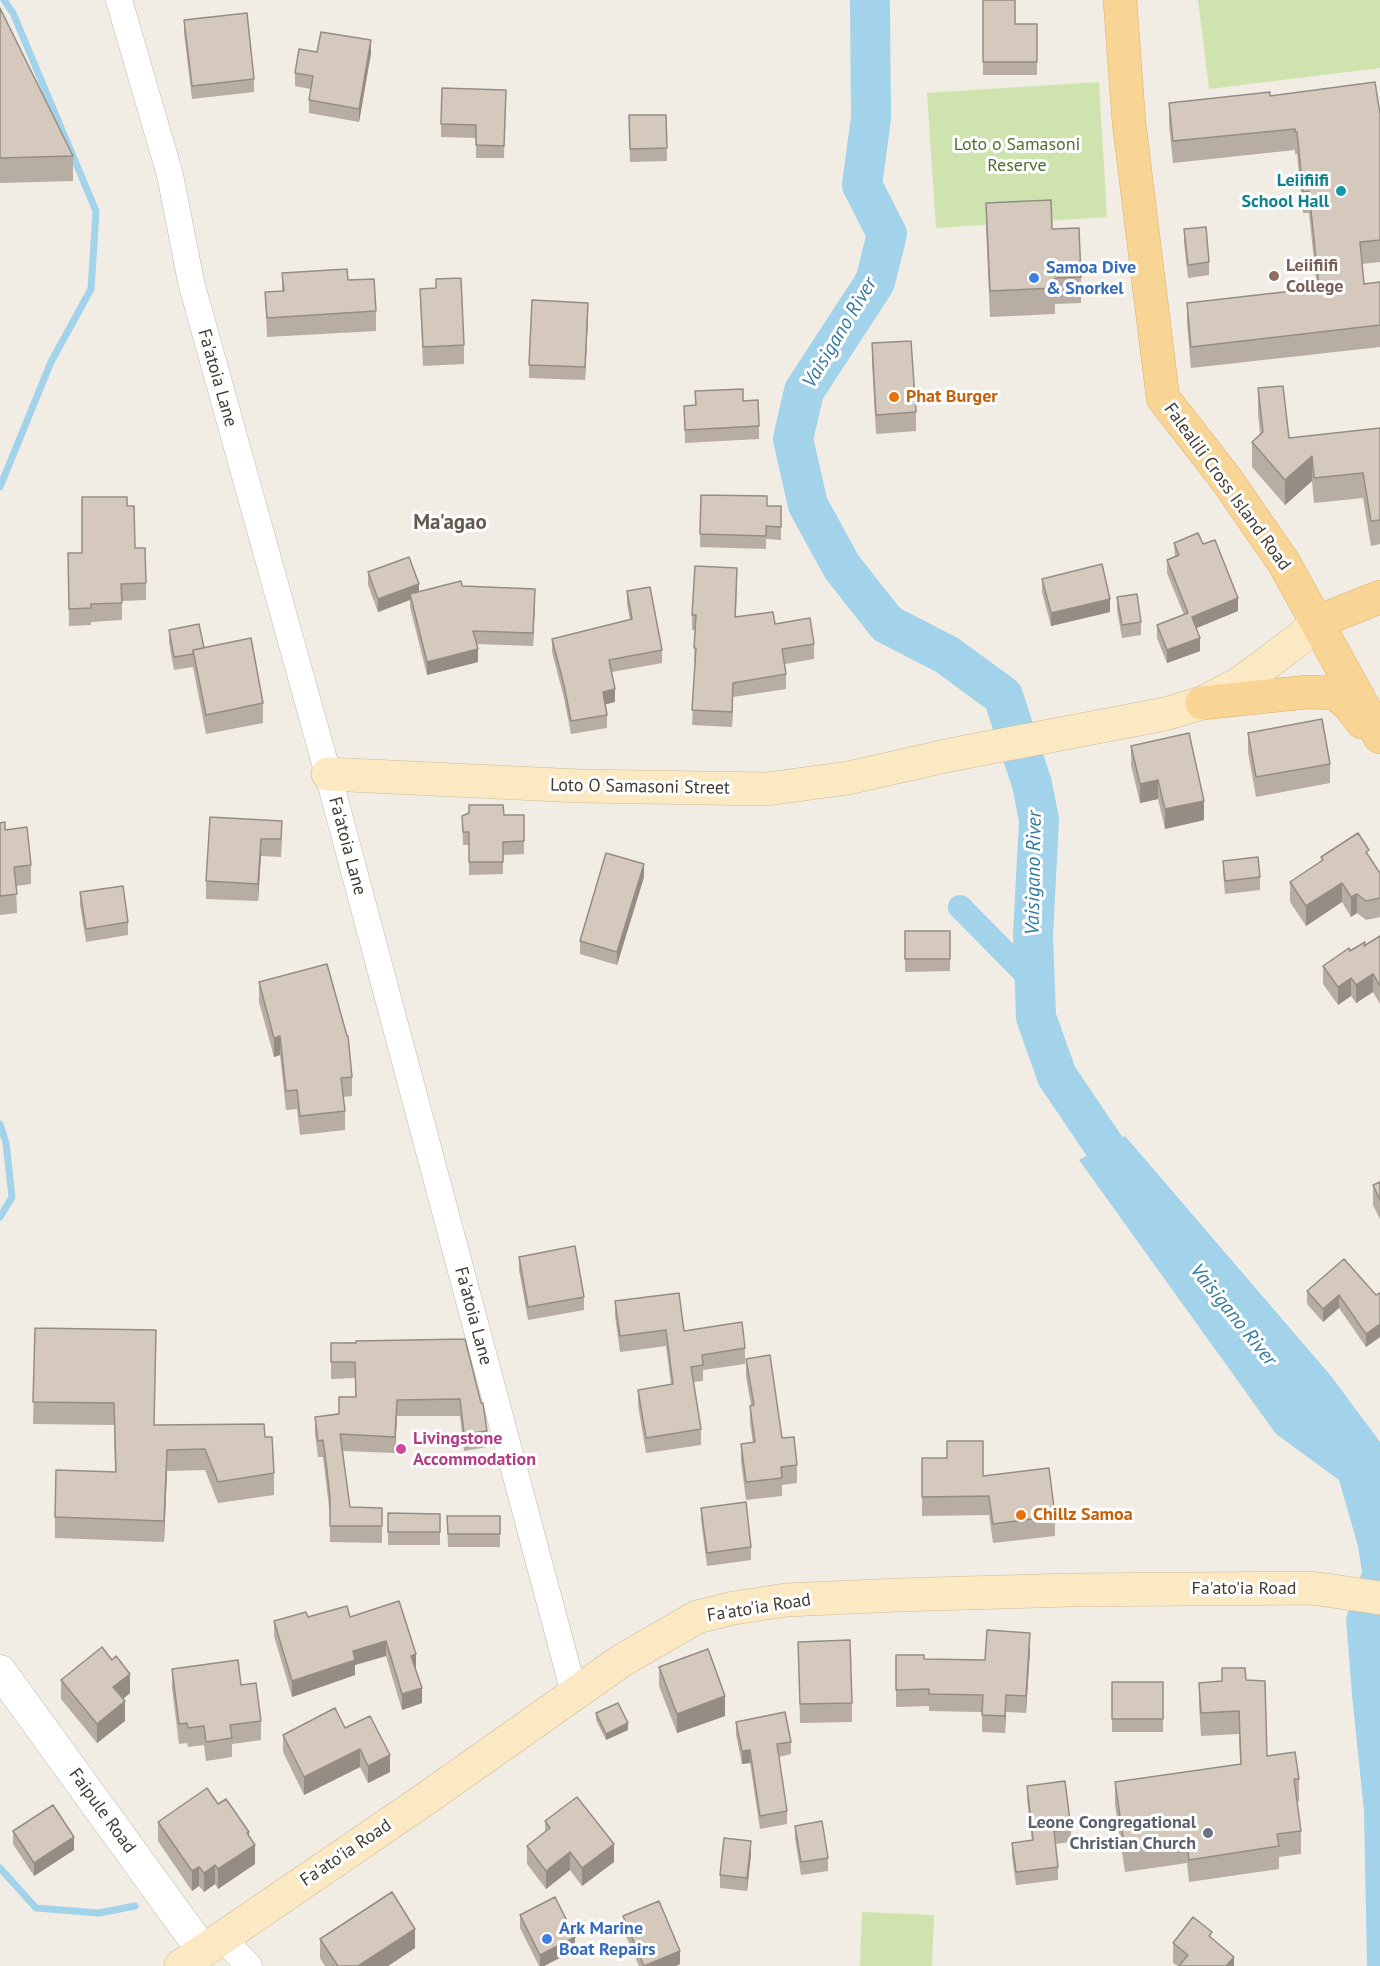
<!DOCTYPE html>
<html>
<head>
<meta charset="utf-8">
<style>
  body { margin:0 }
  canvas { display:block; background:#f1ece4 }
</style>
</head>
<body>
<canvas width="1380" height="1966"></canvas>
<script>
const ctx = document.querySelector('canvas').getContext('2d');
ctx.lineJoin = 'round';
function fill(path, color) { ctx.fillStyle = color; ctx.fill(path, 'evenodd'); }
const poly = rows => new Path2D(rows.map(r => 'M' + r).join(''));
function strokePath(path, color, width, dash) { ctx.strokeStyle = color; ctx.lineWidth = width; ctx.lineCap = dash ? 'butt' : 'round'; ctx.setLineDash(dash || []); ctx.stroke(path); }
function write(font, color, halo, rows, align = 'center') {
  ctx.font = font + ' "PT Sans",sans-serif'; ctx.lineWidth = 6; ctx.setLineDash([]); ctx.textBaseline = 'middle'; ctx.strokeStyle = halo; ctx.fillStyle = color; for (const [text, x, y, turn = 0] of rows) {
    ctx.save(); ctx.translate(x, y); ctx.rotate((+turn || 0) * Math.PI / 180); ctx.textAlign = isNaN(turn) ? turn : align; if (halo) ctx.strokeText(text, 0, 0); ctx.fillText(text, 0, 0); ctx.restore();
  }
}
const green = poly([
  [1198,0,1380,0,1380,68,1209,89],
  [1099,82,1107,217,936,228,927,93],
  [862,1912,934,1915,932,1966,860,1966]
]);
const water = poly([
  [1125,1136,1331,1376,1380,1442,1380,1966,1367,1966,1364,1811,1352,1695,1346,1618,1362,1572,1358,1546,1339,1480,1276,1434,1079,1160]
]);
const stream = poly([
  [0,487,51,362,91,289,96,211,13,13,4,0],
  [0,1124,6,1143,12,1197,0,1217],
  [0,1868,36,1908,99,1913,135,1906]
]);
const canal = poly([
  [960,907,1035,983]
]);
const river = poly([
  [870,0,871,118,862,185,887,234,875,282,804,391,793,439,808,505,842,567,887,624,947,655,1003,696,1032,784,1039,820,1033,935,1036,1017,1057,1076,1136,1193]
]);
const minor = poly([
  [119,0,170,175,191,282,328,774,574,1693],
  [223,1936,231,1947,249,1966]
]);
const tertiary = poly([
  [0,1671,203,1951]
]);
const secondary = poly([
  [328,774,580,786,767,789,848,778,950,755,1165,714,1202,703,1240,683,1266,664,1299,639,1317,622],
  [181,1966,421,1802,621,1661,697,1617,734,1608,786,1600,898,1595,1071,1590,1312,1588,1380,1598]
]);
const primary = poly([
  [1120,0,1129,123,1163,398,1226,479,1284,563,1380,737],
  [1317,622,1380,597],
  [1202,703,1307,692,1335,693,1349,705,1362,722]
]);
const wall = poly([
  [983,0,1015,24,1037,24,1037,75,983,75],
  [0,8,73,156,73,181,0,183],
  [184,20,254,79,254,92,192,99,184,33],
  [317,52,371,53,359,122,309,113,309,100,311,89,295,86,295,73],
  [506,90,504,158,476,158,476,138,441,137,441,124],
  [1270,96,1380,114,1380,262,1362,264,1364,284,1380,282,1380,347,1191,368,1187,324,1187,303,1317,289,1309,213,1303,213,1297,154,1295,154,1295,150,1173,163,1169,125,1169,103],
  [629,115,666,115,667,161,630,162],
  [986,203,1052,229,1081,277,1081,303,1055,304,1055,314,990,317,986,228],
  [1184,229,1209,262,1209,275,1188,278,1184,242],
  [282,273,348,280,376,311,376,331,267,337,265,292,282,291],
  [436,279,464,345,464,364,423,366,420,289,436,288],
  [588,316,585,380,529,378,529,365],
  [872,343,916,412,916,431,876,434,872,362],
  [1258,388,1289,438,1380,428,1380,544,1371,546,1363,498,1314,503,1312,481,1285,505,1252,467,1252,442,1260,434,1258,413],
  [743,401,759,426,759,439,685,443,684,406],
  [701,495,767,506,781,506,781,540,766,539,766,549,700,547],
  [127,506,135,548,146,583,146,600,122,601,122,620,91,622,91,625,69,626,68,553,82,553],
  [1174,543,1203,544,1238,611,1196,628,1200,651,1167,663,1157,638,1157,625,1184,615,1167,573,1167,560,1175,557],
  [368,572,419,591,462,586,535,602,533,646,477,644,478,662,427,675,410,607,410,600,378,612,368,585],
  [1042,579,1110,612,1051,626,1042,592],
  [737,583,736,617,775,624,814,644,814,659,785,664,786,674,786,689,733,697,732,727,692,725,695,662,694,662,695,630,692,630,692,615],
  [627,591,662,650,662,663,612,672,615,702,606,704,607,715,607,728,571,734,564,698,552,652,552,639,630,620,627,604],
  [1117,597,1141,622,1141,635,1122,638,1117,610],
  [169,630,204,648,263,703,263,723,206,734,193,667,174,670,169,643],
  [1248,733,1330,764,1330,783,1256,797,1248,752],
  [1131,746,1204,820,1165,829,1158,799,1140,803,1131,765],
  [524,815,524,854,503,855,503,874,469,875,469,845,463,845,462,816],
  [210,817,282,839,281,857,261,856,258,901,206,899,206,881],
  [0,823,31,865,31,884,16,886,17,913,0,915],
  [1321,857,1369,857,1380,874,1380,917,1366,920,1357,913,1351,917,1342,902,1306,926,1290,902,1290,882,1321,862],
  [1223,861,1260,877,1260,890,1225,894,1223,873],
  [644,877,617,965,580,954,580,941],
  [80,892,128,922,128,935,86,942,80,905],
  [905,931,950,931,950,971,905,972],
  [1380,936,1380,1004,1373,992,1356,1003,1351,996,1338,1005,1323,984,1323,966,1350,951,1365,945],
  [259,982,352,1077,352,1096,343,1097,345,1111,345,1130,300,1135,297,1109,286,1110,280,1055,274,1057,259,1002],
  [1380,1182,1380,1219,1373,1205,1373,1185],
  [519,1257,584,1297,584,1310,528,1320,519,1270],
  [1307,1291,1376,1295,1380,1293,1380,1337,1366,1347,1339,1308,1323,1322,1307,1304],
  [615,1301,684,1331,745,1348,745,1364,703,1370,703,1381,694,1382,701,1429,701,1445,646,1453,638,1405,638,1390,671,1385,666,1346,620,1352,615,1316],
  [35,1328,155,1425,265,1437,274,1473,274,1495,218,1503,205,1470,167,1471,164,1542,55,1538,55,1517,115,1472,114,1425,33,1424],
  [465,1339,487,1431,487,1447,464,1451,460,1416,397,1416,395,1453,343,1451,350,1507,382,1508,382,1543,330,1542,330,1516,323,1457,318,1457,315,1434,315,1417,339,1413,355,1397,355,1378,331,1379,331,1343],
  [746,1359,782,1438,797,1465,797,1483,782,1485,782,1496,746,1500,741,1461,741,1444,753,1443,750,1423,750,1406,751,1405,746,1377],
  [922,1458,983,1476,1055,1516,1055,1536,993,1543,989,1515,922,1516],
  [701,1508,751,1547,751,1560,707,1566,701,1520],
  [388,1513,440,1514,440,1545,388,1545],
  [447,1516,500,1516,500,1547,448,1547],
  [399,1601,416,1670,422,1703,402,1710,386,1656,355,1665,355,1675,292,1697,274,1636,274,1621,350,1617],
  [798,1642,852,1703,852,1722,800,1723],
  [1030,1650,1026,1713,1006,1712,1005,1733,982,1732,982,1712,929,1711,929,1706,896,1707,896,1655,924,1659,985,1660],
  [659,1667,725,1716,677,1733,659,1686],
  [172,1669,241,1685,261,1721,261,1740,232,1744,232,1757,206,1761,204,1745,188,1747,187,1743,179,1744,172,1688],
  [61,1680,130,1693,123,1699,125,1721,97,1743,61,1699],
  [1246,1680,1267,1756,1299,1779,1299,1801,1297,1802,1301,1831,1301,1854,1279,1857,1279,1869,1189,1882,1187,1863,1125,1872,1115,1805,1115,1782,1240,1764,1239,1734,1201,1736,1199,1706,1199,1683],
  [1112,1682,1163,1682,1163,1732,1112,1732],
  [596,1713,628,1730,606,1740,596,1720],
  [736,1722,791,1742,791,1754,779,1757,787,1811,787,1824,760,1829,750,1763,742,1764,736,1735],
  [345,1728,390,1772,368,1783,360,1767,304,1795,283,1752,283,1735],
  [1027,1786,1071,1829,1071,1842,1055,1844,1058,1867,1058,1880,1016,1885,1012,1856,1012,1843,1032,1841,1027,1799],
  [218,1804,249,1837,255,1864,218,1889,215,1884,204,1892,199,1886,192,1891,158,1841,158,1822],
  [545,1821,614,1862,582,1886,570,1870,546,1889,527,1864,527,1846,545,1832],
  [795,1826,828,1858,828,1871,801,1875,795,1838],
  [13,1831,74,1850,34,1876,13,1844],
  [751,1854,747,1891,720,1888,720,1875],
  [520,1915,575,1950,544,1966,539,1966,520,1928],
  [623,1916,680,1964,676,1966,639,1966,623,1929],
  [320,1939,415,1948,388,1966,325,1966,320,1958],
  [1212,1939,1234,1966,1178,1966,1173,1963,1173,1943]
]);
const shadedWall = poly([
  [371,40,371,53,359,122,359,109],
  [588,303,588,316,585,380,585,367],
  [1312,456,1312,481,1285,505,1285,480],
  [419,584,419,597,410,594,410,600,378,612,378,599],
  [535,589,535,602,533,646,533,633],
  [1238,598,1238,611,1192,630,1192,617],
  [1110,599,1110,612,1051,626,1051,613],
  [1200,638,1200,651,1167,663,1167,650],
  [478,649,478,662,427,675,427,662],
  [733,683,733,697,732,727,732,712],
  [615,689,615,702,603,705,603,692],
  [1158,780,1158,799,1140,803,1140,784],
  [1204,801,1204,820,1165,829,1165,809],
  [261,839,261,856,258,901,258,884],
  [644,864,644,877,617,965,617,952],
  [1342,883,1342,902,1306,926,1306,906],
  [1357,894,1357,913,1351,917,1351,897],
  [1373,974,1373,992,1356,1003,1356,985],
  [1351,978,1351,996,1338,1005,1338,987],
  [280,1036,280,1055,274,1057,274,1038],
  [1339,1295,1339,1308,1323,1322,1323,1309],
  [1380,1324,1380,1337,1366,1347,1366,1334],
  [397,1400,397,1416,395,1453,395,1437],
  [167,1450,167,1471,164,1542,164,1521],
  [1030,1633,1030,1650,1026,1713,1026,1696],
  [386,1641,386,1656,355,1665,355,1675,292,1697,292,1681,353,1651],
  [416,1654,416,1670,411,1656],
  [130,1674,130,1693,113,1707,113,1687],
  [422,1688,422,1703,402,1710,402,1694],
  [1006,1695,1006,1712,1005,1733,1005,1716],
  [725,1696,725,1716,677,1733,677,1714],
  [125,1701,125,1721,97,1743,97,1724],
  [628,1723,628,1730,606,1740,606,1734],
  [360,1749,360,1767,304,1795,304,1777],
  [750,1750,750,1763,742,1764,742,1751],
  [390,1755,390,1772,368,1783,368,1766],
  [249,1832,249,1848,255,1845,255,1864,218,1889,218,1869,247,1833],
  [74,1837,74,1850,34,1876,34,1863],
  [751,1841,751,1854,747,1891,747,1878],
  [614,1844,614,1862,582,1886,582,1868],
  [570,1852,570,1870,546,1889,546,1871],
  [215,1865,215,1884,204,1892,204,1873],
  [199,1867,199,1886,192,1891,192,1871],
  [415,1929,415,1948,388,1966,358,1966],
  [575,1937,575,1950,544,1966,540,1966,540,1955],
  [680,1951,680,1964,676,1966,645,1966],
  [1234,1957,1234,1966,1226,1966]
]);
const building = poly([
  [983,0,1015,0,1015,24,1037,24,1037,62,983,62,983,0],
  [0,8,73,156,0,158,0,8],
  [247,13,254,79,192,86,184,20,247,13],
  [321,32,371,40,359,109,309,100,313,76,295,73,299,49,317,52,321,32],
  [1375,82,1380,114,1380,240,1360,242,1364,284,1380,282,1380,325,1191,347,1187,303,1319,288,1309,191,1303,192,1297,132,1295,132,1295,129,1173,141,1169,103,1270,92,1270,96,1375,82],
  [442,88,506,90,504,146,476,145,476,125,441,124,442,88],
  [629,115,666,115,667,148,630,149,629,115],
  [1051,200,1052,229,1079,228,1081,277,1055,278,1055,288,990,291,986,203,1051,200],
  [1206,227,1209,262,1188,265,1184,229,1206,227],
  [347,269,348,280,374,279,376,311,267,318,265,292,284,291,282,273,347,269],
  [461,278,464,345,423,347,420,289,436,288,436,279,461,278],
  [532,300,588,303,585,367,529,365,532,300],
  [911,341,916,412,876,415,872,343,911,341],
  [1283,386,1289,438,1380,428,1380,520,1371,521,1363,473,1314,478,1312,456,1285,480,1252,442,1263,432,1258,388,1283,386],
  [743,389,743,401,758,400,759,426,685,430,684,406,696,405,695,391,743,389],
  [701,495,767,496,767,506,781,506,781,527,766,526,766,536,700,534,701,495],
  [82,497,127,497,127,506,134,506,135,548,145,548,146,583,121,584,122,603,91,604,91,608,69,609,68,553,82,553,82,497],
  [1198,533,1203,544,1215,540,1238,598,1192,617,1200,638,1167,650,1157,625,1188,613,1167,560,1179,555,1174,543,1198,533],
  [409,557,419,584,378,599,368,572,409,557],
  [1102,564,1110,599,1051,613,1042,579,1102,564],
  [695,566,737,568,735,617,773,612,775,624,810,618,814,644,782,649,786,674,733,683,732,712,692,710,696,648,694,648,696,615,692,615,695,566],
  [461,581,462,586,535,589,533,633,473,631,478,649,427,662,410,594,461,581],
  [650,587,662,650,609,660,615,689,603,692,607,715,571,721,564,685,552,639,632,619,627,591,650,587],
  [1137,594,1141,622,1122,625,1117,597,1137,594],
  [199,624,204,648,193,650,193,654,174,657,169,630,199,624],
  [251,638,263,703,206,715,193,650,251,638],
  [1322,719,1330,764,1256,777,1248,733,1322,719],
  [1189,733,1204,801,1165,809,1158,780,1140,784,1131,746,1189,733],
  [469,805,503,805,504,815,524,815,524,841,503,842,503,862,469,862,469,832,463,832,462,816,469,813,469,805],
  [210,817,282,821,281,839,261,839,258,884,206,881,210,817],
  [5,822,5,830,27,827,31,865,14,867,17,894,0,896,0,823,5,822],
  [1358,833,1369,850,1366,852,1380,873,1380,898,1366,901,1357,894,1351,897,1342,883,1306,906,1290,882,1323,860,1321,857,1358,833],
  [606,853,644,864,617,952,580,941,606,853],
  [1258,857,1260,877,1225,881,1223,861,1258,857],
  [123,886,128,922,86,929,80,892,123,886],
  [905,931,950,931,950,959,905,959,905,931],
  [1380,936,1380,986,1373,974,1356,985,1351,978,1338,987,1323,966,1349,948,1350,951,1365,942,1364,946,1380,936],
  [327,964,347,1036,348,1036,352,1077,341,1078,345,1111,300,1116,297,1090,286,1091,280,1036,274,1038,259,982,327,964],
  [1380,1182,1380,1200,1373,1185,1380,1182],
  [575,1246,584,1297,528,1307,519,1257,575,1246],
  [1344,1259,1376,1295,1380,1293,1380,1324,1366,1334,1339,1295,1323,1309,1307,1291,1344,1259],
  [679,1293,684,1331,742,1322,745,1348,702,1355,703,1365,691,1367,701,1429,646,1438,638,1390,673,1384,666,1330,620,1336,615,1301,679,1293],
  [35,1328,156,1330,154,1425,264,1424,265,1437,272,1437,274,1473,218,1482,205,1449,167,1450,164,1521,55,1517,56,1470,116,1472,114,1403,33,1402,35,1328],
  [465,1339,481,1403,483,1403,487,1431,464,1434,460,1399,397,1400,395,1437,340,1434,350,1507,382,1508,382,1526,330,1526,330,1499,327,1470,323,1440,318,1441,315,1417,339,1414,339,1397,356,1397,355,1362,331,1362,331,1343,356,1343,356,1341,465,1339],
  [770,1355,782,1438,794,1437,797,1465,781,1467,782,1478,746,1482,741,1444,755,1442,750,1406,754,1405,746,1359,770,1355],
  [947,1441,983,1441,983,1476,1049,1468,1055,1516,993,1524,989,1496,922,1497,922,1458,947,1458,947,1441],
  [746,1502,751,1547,707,1553,701,1508,746,1502],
  [388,1513,440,1514,440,1532,388,1532,388,1513],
  [447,1516,500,1516,500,1534,448,1534,447,1516],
  [399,1601,416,1654,411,1656,422,1688,402,1694,386,1641,353,1651,355,1660,292,1681,274,1621,306,1612,308,1617,347,1606,350,1617,399,1601],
  [987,1630,1030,1633,1026,1696,1006,1695,1005,1716,982,1715,983,1695,929,1694,929,1689,896,1690,896,1655,924,1655,924,1659,985,1660,987,1630],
  [850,1640,852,1703,800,1704,798,1642,850,1640],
  [102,1647,112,1660,116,1656,130,1674,113,1687,125,1701,97,1724,61,1680,102,1647],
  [708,1649,725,1696,677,1714,659,1667,708,1649],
  [238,1660,241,1685,256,1683,261,1721,230,1725,232,1738,206,1742,204,1726,188,1728,187,1723,179,1724,172,1669,238,1660],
  [1222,1668,1245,1668,1246,1680,1265,1681,1267,1756,1295,1752,1299,1779,1294,1779,1301,1831,1277,1834,1279,1846,1189,1860,1187,1840,1125,1850,1115,1782,1241,1764,1239,1711,1201,1713,1199,1683,1222,1681,1222,1668],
  [1112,1682,1163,1682,1163,1719,1112,1719,1112,1682],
  [618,1703,628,1723,606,1734,596,1713,618,1703],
  [335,1708,345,1728,370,1716,390,1755,368,1766,360,1749,304,1777,283,1735,335,1708],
  [785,1712,791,1742,777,1744,787,1811,760,1816,750,1750,742,1751,736,1722,785,1712],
  [1065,1781,1071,1829,1054,1831,1058,1867,1016,1872,1012,1843,1033,1840,1027,1786,1065,1781],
  [207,1788,218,1804,226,1799,249,1832,247,1833,255,1845,218,1869,215,1865,204,1873,199,1867,192,1871,158,1822,207,1788],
  [577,1797,614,1844,582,1868,570,1852,546,1871,527,1846,550,1828,545,1821,577,1797],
  [53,1805,74,1837,34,1863,13,1831,53,1805],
  [822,1821,828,1858,801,1862,795,1826,822,1821],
  [724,1838,751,1841,747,1878,720,1875,724,1838],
  [392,1892,415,1929,358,1966,338,1966,320,1939,392,1892],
  [555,1897,575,1937,540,1955,520,1915,555,1897],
  [659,1901,680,1951,644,1966,623,1916,659,1901],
  [1193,1917,1212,1932,1209,1936,1234,1957,1226,1966,1179,1966,1188,1955,1173,1943,1193,1917]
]);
const markers = [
  [1341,191,6,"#0f9aa8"],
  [1274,276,6,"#8d6e63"],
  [1034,278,6,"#3f7fe0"],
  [894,397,6,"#e8710a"],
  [401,1449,6,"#d1479c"],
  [1021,1515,6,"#e8710a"],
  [1208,1833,6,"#6b7280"],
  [547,1939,6,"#3f7fe0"]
];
const parkNames = [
  ["Loto o Samasoni",1017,145],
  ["Reserve",1017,166]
];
const cultureNames = [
  ["Leiifiifi",1329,181],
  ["School Hall",1329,202]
];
const educationNames = [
  ["Leiifiifi",1286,266],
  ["College",1286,287]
];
const shopNames = [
  ["Samoa Dive",1046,268],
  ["& Snorkel",1046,289],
  ["Ark Marine",559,1929],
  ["Boat Repairs",559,1950]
];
const streetNames = [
  ["Fa'atoia Lane",217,378,74],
  ["Falealili Cross Island Road",1227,487,54],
  ["Loto O Samasoni Street",640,787,1],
  ["Fa'atoia Lane",347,846,75],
  ["Fa'atoia Lane",473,1316,75],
  ["Fa'ato'ia Road",1244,1589],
  ["Fa'ato'ia Road",759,1608,-9],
  ["Faipule Road",102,1811,54],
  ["Fa'ato'ia Road",346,1853,-34]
];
const foodNames = [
  ["Phat Burger",906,397],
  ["Chillz Samoa",1033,1515]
];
const hotelNames = [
  ["Livingstone",413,1439],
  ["Accommodation",413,1460]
];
const worshipNames = [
  ["Leone Congregational",1196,1823],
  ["Christian Church",1196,1844]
];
const waterNames = [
  ["Vaisigano River",840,333,-59],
  ["Vaisigano River",1034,873,-89],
  ["Vaisigano River",1233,1315,51]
];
const quarterNames = [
  ["Ma'agao",450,523]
];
fill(green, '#cfe3ae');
fill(water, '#a2d3eb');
strokePath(stream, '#a2d3eb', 7);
strokePath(canal, '#a2d3eb', 24);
strokePath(river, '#a2d3eb', 40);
strokePath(minor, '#beb6aa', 27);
strokePath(tertiary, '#beb6aa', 33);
strokePath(secondary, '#cebb96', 34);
strokePath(primary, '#dcb067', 34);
strokePath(minor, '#fff', 26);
strokePath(tertiary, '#fff', 32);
strokePath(secondary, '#fbe9c3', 33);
strokePath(primary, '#f8d495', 33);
fill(wall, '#b7ada3');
fill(shadedWall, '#958d84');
fill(building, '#d5c9bd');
strokePath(building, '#958d84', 1.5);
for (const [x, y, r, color] of markers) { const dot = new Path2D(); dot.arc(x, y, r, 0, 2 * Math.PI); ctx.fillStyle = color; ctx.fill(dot); strokePath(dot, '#fff', 2); }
write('18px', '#4b702b', '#fff', parkNames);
write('bold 18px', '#0d838f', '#fff', cultureNames, 'right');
write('bold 18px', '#785e54', '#fff', educationNames, 'left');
write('bold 18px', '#366cbe', '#fff', shopNames, 'left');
write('18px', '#423c34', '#fff', streetNames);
write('bold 18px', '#c56008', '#fff', foodNames, 'left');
write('bold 18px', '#b23c85', '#fff', hotelNames, 'left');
write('bold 18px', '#5b616d', '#fff', worshipNames, 'right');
write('italic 20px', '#327aa0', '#fff', waterNames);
write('bold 21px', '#64594c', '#fff', quarterNames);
</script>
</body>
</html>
